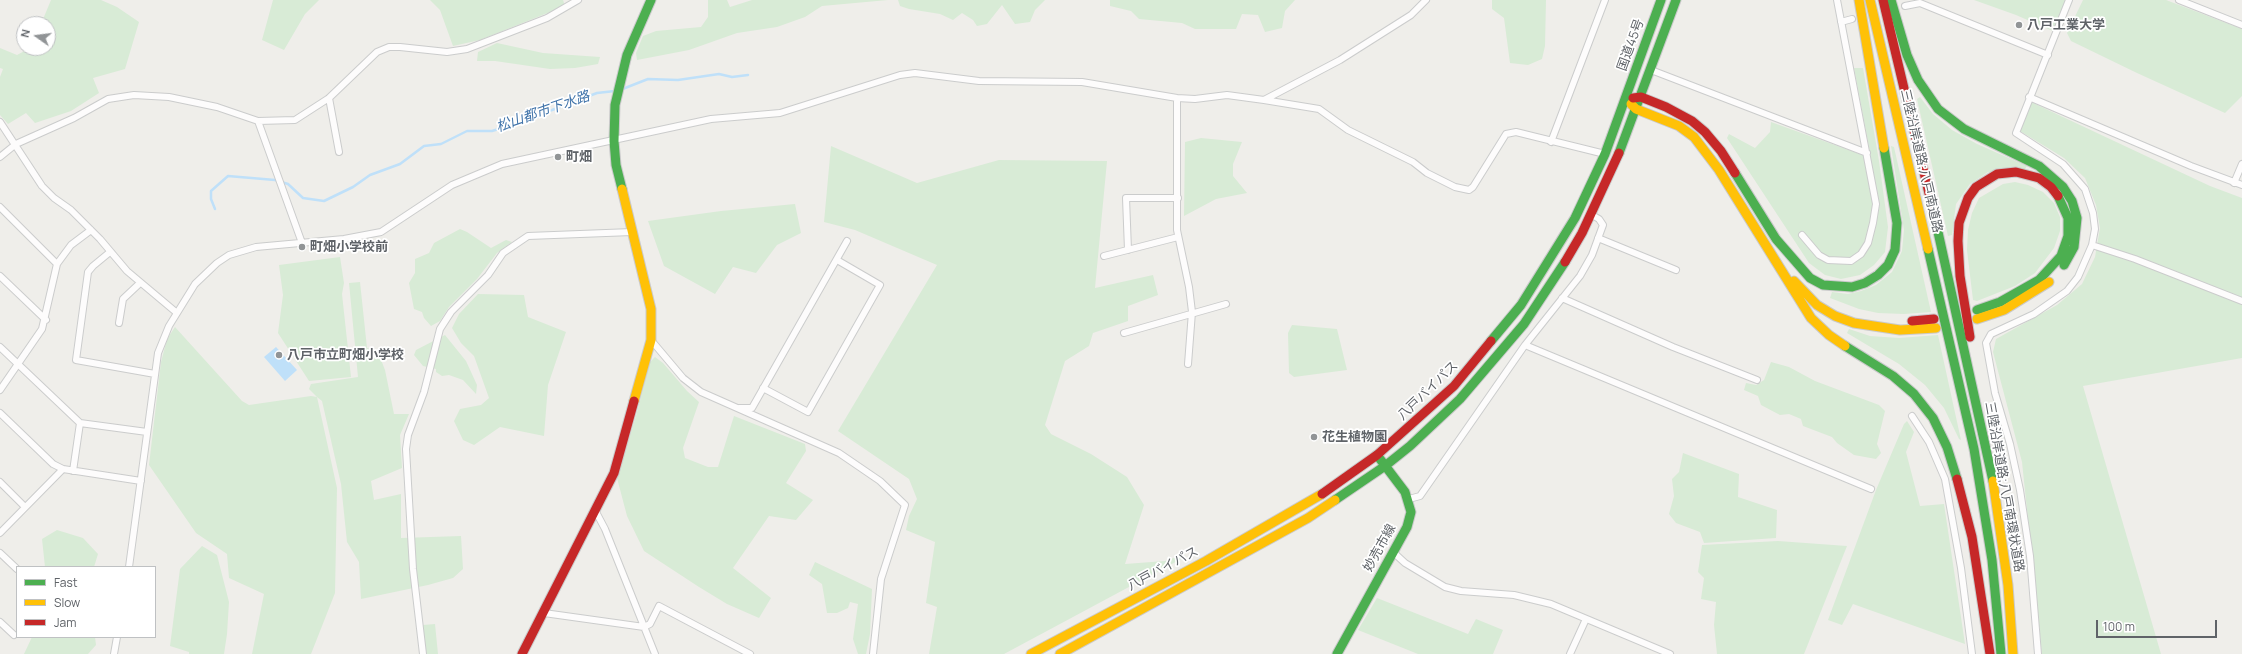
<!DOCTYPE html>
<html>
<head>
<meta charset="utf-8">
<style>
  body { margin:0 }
  #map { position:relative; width:2242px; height:654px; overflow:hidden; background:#efeeea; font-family:Manrope,sans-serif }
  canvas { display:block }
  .legend { position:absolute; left:16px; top:566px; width:140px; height:72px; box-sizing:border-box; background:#fff; border:1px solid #bfc1c3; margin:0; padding:5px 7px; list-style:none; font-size:12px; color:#5f6368 }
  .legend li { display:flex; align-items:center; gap:8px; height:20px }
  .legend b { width:20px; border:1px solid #bfc1c3 }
  .north { position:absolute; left:16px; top:16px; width:40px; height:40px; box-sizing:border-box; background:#fff; border:1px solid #bfc1c3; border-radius:50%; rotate:284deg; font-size:11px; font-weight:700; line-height:16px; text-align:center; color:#5f6368 }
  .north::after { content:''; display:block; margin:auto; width:14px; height:18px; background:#919496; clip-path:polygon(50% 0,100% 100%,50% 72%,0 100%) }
  .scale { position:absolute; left:2096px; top:620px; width:121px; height:18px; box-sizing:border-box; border:2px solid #5f6368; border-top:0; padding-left:5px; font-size:12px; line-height:14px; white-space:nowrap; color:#5f6368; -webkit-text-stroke:3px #fff; paint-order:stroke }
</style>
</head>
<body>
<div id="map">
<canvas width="2242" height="654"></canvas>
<ul class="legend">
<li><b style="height:5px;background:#4caf50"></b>Fast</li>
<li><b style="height:5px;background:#ffc107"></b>Slow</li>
<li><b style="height:5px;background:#c62828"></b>Jam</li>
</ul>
<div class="north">N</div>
<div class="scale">100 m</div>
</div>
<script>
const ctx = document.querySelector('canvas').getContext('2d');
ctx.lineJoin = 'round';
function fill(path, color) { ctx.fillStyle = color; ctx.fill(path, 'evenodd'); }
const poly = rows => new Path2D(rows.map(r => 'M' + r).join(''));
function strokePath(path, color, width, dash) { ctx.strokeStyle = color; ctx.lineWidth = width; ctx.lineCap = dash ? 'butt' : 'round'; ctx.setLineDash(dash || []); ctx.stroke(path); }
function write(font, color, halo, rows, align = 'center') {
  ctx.font = font + ' Manrope,"Noto Sans JP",sans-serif'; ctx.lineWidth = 3.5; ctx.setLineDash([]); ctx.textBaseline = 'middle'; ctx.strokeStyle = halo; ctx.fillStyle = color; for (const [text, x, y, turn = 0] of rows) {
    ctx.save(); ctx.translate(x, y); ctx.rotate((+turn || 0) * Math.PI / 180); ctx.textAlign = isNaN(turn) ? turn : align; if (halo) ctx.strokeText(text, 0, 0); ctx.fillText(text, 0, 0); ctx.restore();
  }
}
const green = poly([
  [51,0,101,0,117,7,139,22,125,69,93,78,99,93,71,111,35,123,26,113,8,124,0,115,0,77,3,69,0,68,0,48,17,55,30,48,48,48,48,24,41,24],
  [273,0,319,0,305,14,284,50,262,40],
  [430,0,563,0,565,6,480,40,453,46,440,10],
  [708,0,727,0,730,7,752,0,888,0,822,6,805,17,777,27,737,33,689,50,637,60,636,53,643,36,656,31,701,27,708,17],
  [898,0,1045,0,1035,10,1030,22,1015,24,1002,5,987,24,977,26,973,20,962,13,953,20,940,14,909,9,900,6],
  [1110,0,1295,0,1285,11,1282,28,1265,32,1258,15,1242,14,1236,29,1195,29,1182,23,1139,19,1131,11,1110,6],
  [1492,0,1546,0,1545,46,1542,59,1528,65,1510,63,1504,18,1492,9],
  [1974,0,2067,0,2055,32,2016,15],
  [2083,0,2166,0,2242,29,2242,96,2225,113,2137,73,2071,41,2067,33],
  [497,43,543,53,600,57,598,64,575,68,550,69,495,61,477,61,478,52],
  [1854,68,1863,68,1879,161,1888,227,1885,252,1874,265,1860,275,1841,279,1825,275,1809,263,1727,138,1729,134,1755,148,1770,132,1771,122,1871,158],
  [1920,97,1933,114,1952,130,1977,144,2027,166,2025,169,1988,172,1970,184,1956,204,1952,235,1948,236,1917,99],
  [2031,102,2210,186,2242,198,2242,358,2083,386,2161,654,2042,654,2022,462,1993,352,1996,339,2057,305,2082,284,2095,257,2100,228,2096,205,2085,178,2064,158,2020,131],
  [1201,138,1242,142,1233,164,1233,176,1247,193,1216,199,1184,216,1185,142],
  [831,146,917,183,999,160,1107,161,1095,288,1153,275,1158,295,1128,306,1128,321,1093,333,1089,346,1065,361,1045,425,1051,434,1091,454,1127,477,1144,505,1125,564,1165,561,1185,554,1183,558,1004,654,929,654,937,607,926,603,935,542,906,530,909,516,917,499,909,479,838,431,937,265,855,230,824,222],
  [1891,146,1894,147,1931,312,1904,314,1878,313,1859,309,1830,298,1832,292,1848,294,1861,291,1876,285,1892,272,1902,251,1904,230],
  [2015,182,2028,185,2043,192,2054,203,2060,217,2060,231,2054,248,2035,273,2015,286,1977,301,1973,300,1967,250,1968,230,1972,213,1979,198,2003,184],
  [795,204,801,233,777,245,756,273,733,267,715,294,664,266,648,221,721,211],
  [460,229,467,232,491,248,506,240,512,242,497,253,477,279,449,307,440,321,431,326,424,318,422,312,414,309,409,283,415,273,415,259,429,253,434,243],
  [340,257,344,283,342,294,351,377,309,381,278,333,283,295,279,265],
  [360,282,367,348,378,352,385,370,394,414,409,414,400,435,402,468,371,481,374,500,401,494,401,538,461,536,463,569,453,578,428,585,361,599,359,562,347,542,341,484,322,401,317,397,337,488,335,593,311,654,252,654,264,594,229,578,227,554,196,533,149,465,161,362,167,339,175,327,242,401,249,405,311,396,317,397,309,389,311,384,358,377,349,283],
  [478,294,524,295,528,317,566,332,548,385,544,436,500,427,474,445,463,440,454,421,460,409,481,405,489,398,474,356,461,343,452,328,459,314],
  [1292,325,1337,329,1347,370,1294,377,1289,373,1288,333],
  [1849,329,1870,336,1899,338,1938,335,1961,440,1959,439,1944,408,1925,385,1899,364,1847,333],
  [445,335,466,361,477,385,476,394,463,380,449,375,442,376,436,372,436,369,423,366,414,355,416,350],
  [655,357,663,363,687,391,699,402,683,448,685,458,708,467,718,467,734,416,805,444,806,451,786,483,813,500,796,520,769,516,733,568,771,598,759,618,727,604,699,587,644,551,627,516,617,478,636,416,650,362],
  [1771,362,1789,367,1815,381,1879,405,1885,411,1877,444,1881,453,1876,459,1854,455,1837,443,1832,437,1803,426,1801,419,1789,414,1780,415,1761,405,1758,396,1744,390,1746,383,1756,385,1764,380],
  [1907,421,1914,432,1906,452,1920,506,1944,504,1965,644,1853,604,1842,625,1828,620,1876,490,1904,424],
  [1683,453,1739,474,1738,497,1777,510,1776,538,1704,543,1700,532,1676,523,1669,514,1674,496,1672,479,1679,472],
  [57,530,83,538,98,554,94,567,45,567,42,539],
  [1778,541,1847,546,1804,654,1717,654,1714,625,1716,602,1701,599,1704,578,1698,572,1702,545],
  [202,546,217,555,229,602,227,634,224,654,189,654,189,652,170,646,180,569],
  [815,562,872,589,870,634,866,654,858,654,853,639,858,604,850,602,848,608,837,613,827,613,822,584,809,575],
  [1377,598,1468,634,1476,619,1503,630,1493,654,1418,654,1358,630],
  [435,624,438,654,426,654,423,625],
  [32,637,95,637,96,645,88,654,24,654]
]);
const water = poly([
  [276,347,297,370,285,381,264,357]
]);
const stream = poly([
  [620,90,648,79,678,80,719,74,732,77,748,75],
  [215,209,211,199,211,191,228,176,275,180,288,184,303,198,324,201,353,187,370,175,400,164,424,146,441,144,467,131,492,131,538,117,552,110,597,93,615,91]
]);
const street = poly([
  [2179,0,2242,25],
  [1905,6,1920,3,2048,55],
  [1841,22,1852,19],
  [1651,70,1867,153],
  [2029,97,2191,166,2242,185],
  [329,98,339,152],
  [1177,98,1177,230,1189,287,1192,312,1188,364],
  [1264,100,1319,109,1348,130,1413,162,1427,173,1455,187,1469,190,1473,187,1506,134,1516,132,1605,154],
  [258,121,302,243],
  [0,122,42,186,54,198,71,210,100,239,127,271,177,313],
  [1551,142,1605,0],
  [0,157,16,144,74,118,108,99,134,95,169,97,217,107,258,121,295,120,329,98,377,52,389,47,400,47,447,52,467,49,547,18,578,0],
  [2234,183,2242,164],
  [0,207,57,264],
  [1802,235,1819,255,1828,260,1851,261,1861,254,1868,243,1873,223,1876,204,1837,0],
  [1598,238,1676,270],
  [2092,245,2135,259,2242,301],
  [1128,250,1126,198,1178,198],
  [110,252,93,266,88,272,76,360,155,374],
  [1104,256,1178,237],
  [0,276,46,320],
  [1562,298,1673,347,1757,380],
  [119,323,123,299,140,283],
  [1124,333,1226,304],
  [651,340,683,378,701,392,839,453,880,481,905,505,881,579,873,654],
  [1525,345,1871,489],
  [0,347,80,423,73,471],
  [763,388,808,412,880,285,837,260],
  [0,390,42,329,57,264,71,245,91,230],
  [739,408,752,408,847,241],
  [0,413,53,464,63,469,141,481],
  [1912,416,1929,442,1945,479,1961,568,1972,654],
  [80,423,147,432],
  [0,482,25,507],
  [1409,499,1420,496,1525,345,1580,276,1592,255,1603,225,1599,219,1592,215],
  [596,512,605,529,655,654],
  [0,533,63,469],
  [1393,552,1405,563,1445,587,1461,591,1514,595,1551,604,1670,654],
  [0,553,17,569],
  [129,567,158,353,169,326,195,284,217,263,229,255,256,247,344,239,381,232,452,185,502,164,711,119,780,113,900,75,915,73,979,81,1082,82,1177,98,1195,99,1227,95,1264,100,1340,60,1411,15,1426,0],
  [544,613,644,627,650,624,659,606,750,654],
  [0,622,14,635],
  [114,654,117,637],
  [423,654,413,569,406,449,408,435,424,392,440,329,451,312,488,275,503,253,528,236,632,232],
  [1570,654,1586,619],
  [2038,654,2030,556,2020,490,2010,444,1995,393,1986,343,1991,334,2034,314,2067,291,2078,277,2092,245,2095,229,2093,213,2085,189,2063,164,2016,133,2069,0]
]);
const fast = poly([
  [1891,0,1907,55,1918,80,1938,109,1964,129,2039,166,2063,187,2072,201,2077,218,2074,247,2064,265],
  [1619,153,1676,0],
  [1735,173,1776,239,1810,278,1823,285,1852,287,1865,283,1878,275,1888,265,1895,250,1897,223,1884,148],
  [622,189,616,165,614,141,615,105,627,55,651,0],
  [1936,223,1993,481],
  [1928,249,1974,449,1992,560,2001,654],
  [1977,310,2000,302,2039,280,2061,256,2068,236,2068,218,2058,196],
  [1491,341,1521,305,1575,218,1605,154,1661,0],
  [1845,346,1893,376,1914,394,1933,418,1947,447,1957,479],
  [1335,500,1385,466,1410,446,1460,399,1524,324,1565,262],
  [1337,654,1407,527,1411,512,1405,492,1377,455]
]);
const slow = poly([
  [1859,0,1884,148],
  [1870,0,1928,249],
  [1631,104,1636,109,1679,126,1694,137,1719,170,1811,318,1829,335,1845,346],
  [622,189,651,309,651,340,634,401],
  [1794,281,1817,305,1835,316,1854,323,1900,330,1936,328],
  [1977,319,2004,310,2049,282],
  [1993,481,2008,585,2013,654],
  [1031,654,1206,561,1322,494],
  [1060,654,1308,518,1335,500]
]);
const jam = poly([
  [1883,0,1936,223],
  [1633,98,1641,97,1666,107,1692,121,1705,132,1721,151,1735,173],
  [1565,262,1582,233,1619,153],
  [1912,321,1934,319],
  [1970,337,1960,276,1958,241,1959,223,1968,198,1976,187,1997,174,2016,172,2039,178,2051,187,2058,196],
  [1957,479,1972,537,1990,654],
  [1322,494,1377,455,1454,386,1491,341],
  [522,654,614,473,634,401]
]);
const markers = [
  [2019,25,4,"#919496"],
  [558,157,4,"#919496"],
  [302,247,4,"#919496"],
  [279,355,4,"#919496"],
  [1314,437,4,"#919496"]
];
const poiNames = [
  ["八戸工業大学",2027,25],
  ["町畑",566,157],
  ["町畑小学校前",310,247],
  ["八戸市立町畑小学校",287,355],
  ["花生植物園",1322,437]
];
const streetNames = [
  ["国道45号",1631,45,-70],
  ["三陸沿岸道路;八戸南道路",1921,161,77],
  ["八戸バイパス",1428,391,-44],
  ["三陸沿岸道路;八戸南環状道路",2004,487,80],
  ["妙売市線",1380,548,-61],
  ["八戸バイパス",1163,569,-28]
];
const waterNames = [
  ["松山都市下水路",543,112,-19]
];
fill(green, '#d8ebd6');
fill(water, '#bfe0f9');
strokePath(stream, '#bfe0f9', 2.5);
strokePath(street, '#cbcccc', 8);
strokePath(fast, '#cacacb', 11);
strokePath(slow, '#cacacb', 11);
strokePath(jam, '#cacacb', 11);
strokePath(street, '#fdfcfc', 6);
strokePath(fast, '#4caf50', 9);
strokePath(slow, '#ffc107', 9);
strokePath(jam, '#c62828', 9);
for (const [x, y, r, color] of markers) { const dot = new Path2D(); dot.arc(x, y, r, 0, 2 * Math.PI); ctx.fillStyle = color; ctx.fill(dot); strokePath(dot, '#fff', 1.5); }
write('bold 13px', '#5f6368', '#fff', poiNames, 'left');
write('13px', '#5f6368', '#fff', streetNames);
write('italic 14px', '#4174aa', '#fff', waterNames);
</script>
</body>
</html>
